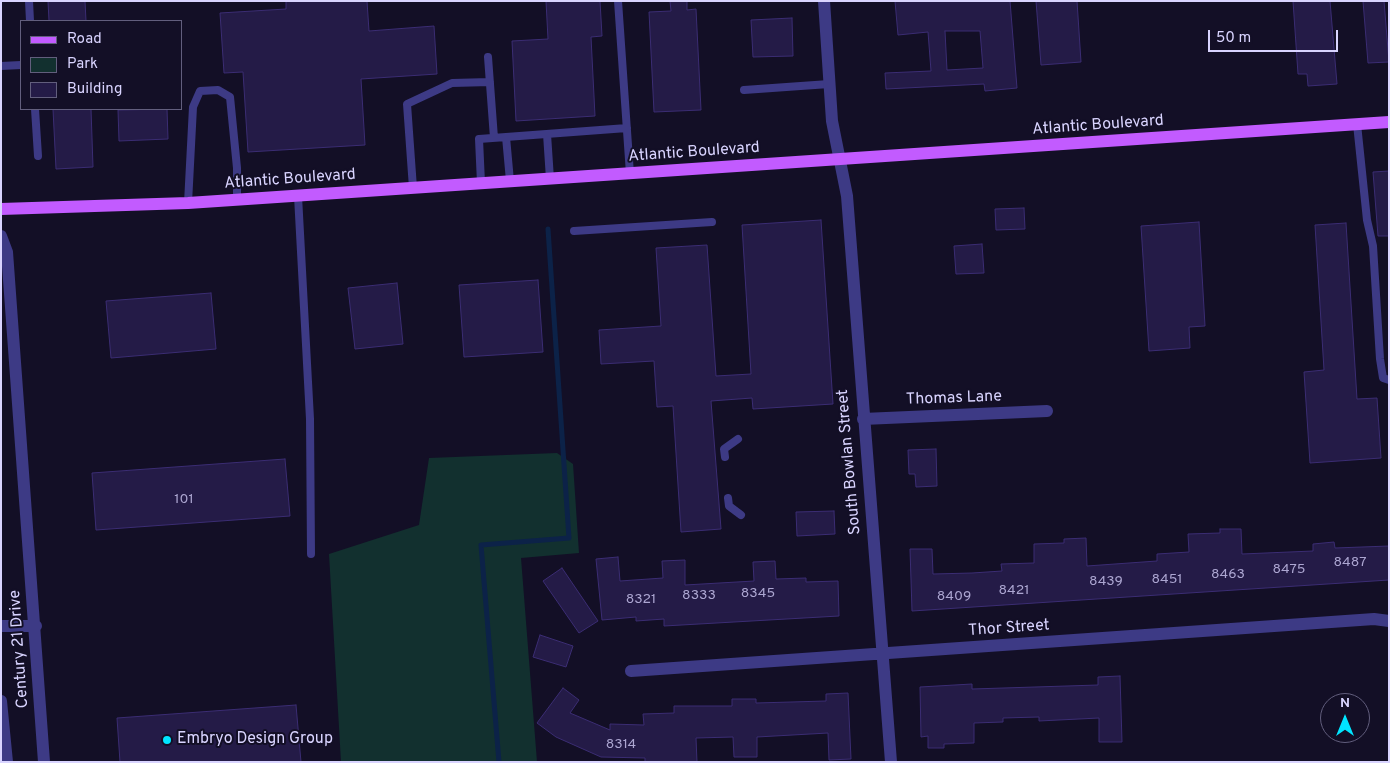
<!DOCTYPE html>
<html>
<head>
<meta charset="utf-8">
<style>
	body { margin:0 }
	#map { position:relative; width:1390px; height:763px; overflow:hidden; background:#130f26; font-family:Overpass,sans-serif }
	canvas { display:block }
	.frame { position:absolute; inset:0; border:2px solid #d9d4ff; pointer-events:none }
	.legend { position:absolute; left:20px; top:20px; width:162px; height:90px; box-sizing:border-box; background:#130f26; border:1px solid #625e7d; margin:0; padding:6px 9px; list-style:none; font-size:15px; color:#d9d4ff }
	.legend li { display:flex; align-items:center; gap:10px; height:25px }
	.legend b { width:25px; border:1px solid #625e7d }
	.north { position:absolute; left:1320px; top:693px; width:50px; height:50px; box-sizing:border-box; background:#130f26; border:1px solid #625e7d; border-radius:50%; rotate:0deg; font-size:14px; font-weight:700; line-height:20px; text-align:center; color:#d9d4ff }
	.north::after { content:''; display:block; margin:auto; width:18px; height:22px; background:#00e5ff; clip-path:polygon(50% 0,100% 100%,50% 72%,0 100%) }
	.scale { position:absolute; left:1208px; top:30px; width:130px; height:22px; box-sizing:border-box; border:2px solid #d9d4ff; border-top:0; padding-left:6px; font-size:15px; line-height:18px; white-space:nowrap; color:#d9d4ff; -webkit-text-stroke:4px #130f26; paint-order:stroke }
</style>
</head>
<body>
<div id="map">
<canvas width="1390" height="763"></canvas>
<div class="frame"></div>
<ul class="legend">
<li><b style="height:6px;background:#c25bff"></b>Road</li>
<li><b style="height:14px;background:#12302f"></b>Park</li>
<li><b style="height:14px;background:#241b47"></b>Building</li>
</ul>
<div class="north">N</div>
<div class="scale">50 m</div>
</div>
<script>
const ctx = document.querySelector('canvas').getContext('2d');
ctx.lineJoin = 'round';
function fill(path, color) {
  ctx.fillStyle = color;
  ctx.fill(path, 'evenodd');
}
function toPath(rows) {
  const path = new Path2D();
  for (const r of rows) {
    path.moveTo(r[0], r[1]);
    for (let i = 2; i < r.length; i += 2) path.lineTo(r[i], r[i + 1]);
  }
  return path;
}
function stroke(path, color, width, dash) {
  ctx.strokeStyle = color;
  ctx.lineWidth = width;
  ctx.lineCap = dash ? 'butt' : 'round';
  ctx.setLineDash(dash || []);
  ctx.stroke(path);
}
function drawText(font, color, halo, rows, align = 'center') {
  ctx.font = font + ' Overpass,sans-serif';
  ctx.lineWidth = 4;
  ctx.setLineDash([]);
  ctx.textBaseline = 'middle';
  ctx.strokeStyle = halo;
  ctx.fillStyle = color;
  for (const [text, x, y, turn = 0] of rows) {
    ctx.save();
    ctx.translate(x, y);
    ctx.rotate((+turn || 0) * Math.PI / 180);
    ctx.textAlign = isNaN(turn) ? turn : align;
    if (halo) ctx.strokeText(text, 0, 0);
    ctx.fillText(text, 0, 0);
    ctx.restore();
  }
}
fill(toPath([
	[557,453,573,464,579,553,521,558,537,762,341,762,329,554,419,525,429,458]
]), '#12302f');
stroke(toPath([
	[499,762,481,545,569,538,548,229]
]), '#0c2248', 5);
const building = toPath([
	[48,1,85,1,86,21,49,21,48,1],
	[286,1,367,1,369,31,434,26,437,74,361,79,365,145,248,152,243,72,224,73,220,13,286,9,286,1],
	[546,1,600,1,602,36,591,37,595,116,516,121,512,41,548,39,546,1],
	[670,1,687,1,687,10,696,9,701,110,654,112,649,12,671,11,670,1],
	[895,1,1010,1,1017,88,985,91,984,84,886,89,885,73,931,71,928,32,898,35,895,1],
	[945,31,980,31,983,68,947,70,945,31],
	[1036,1,1077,1,1081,62,1041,65,1036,1],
	[1293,1,1330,1,1337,84,1308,86,1307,74,1298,74,1293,1],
	[1363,1,1384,1,1389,62,1368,63,1363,1],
	[792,18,793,56,753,57,751,20,792,18],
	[53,109,91,109,93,167,56,169,53,109],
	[167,109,168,139,119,141,118,110,167,109],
	[1389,171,1389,236,1378,236,1373,172,1389,171],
	[1024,208,1025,229,996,230,995,209,1024,208],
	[821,220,833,404,753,409,752,398,711,401,721,529,681,532,673,406,657,407,654,361,601,364,599,330,661,326,656,248,707,245,716,376,751,374,742,225,821,220],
	[1199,222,1205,326,1189,327,1190,348,1149,351,1141,226,1199,222],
	[1346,223,1357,399,1377,398,1381,458,1310,463,1304,372,1324,370,1315,225,1346,223],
	[982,244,984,273,956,274,954,246,982,244],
	[538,280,543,352,464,357,459,285,538,280],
	[397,283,403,344,355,349,348,288,397,283],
	[211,293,216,349,111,358,106,301,211,293],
	[936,449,937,486,916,487,915,474,909,474,908,450,936,449],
	[285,459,290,516,96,530,92,473,285,459],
	[834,511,835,534,797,536,796,512,834,511],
	[1220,529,1241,529,1242,554,1313,551,1313,544,1334,542,1335,548,1389,546,1389,580,912,611,910,549,932,549,933,574,972,573,1002,571,1001,564,1034,563,1034,544,1064,543,1064,539,1086,538,1087,566,1157,561,1157,554,1189,552,1188,534,1220,533,1220,529],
	[618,557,620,581,663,578,662,561,685,560,685,585,754,581,753,562,775,561,776,579,806,578,806,582,838,581,839,616,664,626,664,619,636,621,636,617,602,620,596,559,618,557],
	[562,568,598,621,579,633,543,581,562,568],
	[540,635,573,646,566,667,533,657,540,635],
	[1120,676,1122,742,1099,742,1099,718,1039,721,1039,717,1003,718,1003,722,974,723,974,743,944,744,944,748,928,748,928,736,921,737,920,687,972,684,972,689,1098,685,1098,677,1120,676],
	[563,688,579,700,570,713,610,730,610,724,644,725,643,714,674,713,674,706,732,706,732,699,756,699,756,703,826,701,826,694,848,693,851,759,829,760,828,733,757,737,757,757,734,757,733,737,696,738,697,762,645,762,645,758,601,757,556,737,537,723,563,688],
	[296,705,301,762,120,762,117,718,296,705]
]);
fill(building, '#241b47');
stroke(building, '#3b2d73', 1);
stroke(toPath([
	[29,1,30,21],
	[618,1,630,174],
	[488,57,494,138],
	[1,66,21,65],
	[744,90,829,84],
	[35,109,38,156],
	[1357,124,1367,220,1373,246,1380,359,1383,378,1389,380],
	[547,134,550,179],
	[506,137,627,128],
	[481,183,479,139,506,137,510,181],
	[413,188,407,104,452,83,490,82],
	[298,196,310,419,311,554],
	[188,203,193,107,200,91,218,90,230,97,237,168,237,200],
	[574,231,712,222],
	[725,457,724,449,738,439],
	[728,498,729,506,741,515]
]), '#3d3a85', 8);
stroke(toPath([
	[824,1,832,121,847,196,891,762],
	[1,236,7,252,44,762],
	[863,419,1047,411],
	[1,626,36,626],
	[631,671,1374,619,1389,621],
	[1,701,7,762]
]), '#3d3a85', 12);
stroke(toPath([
	[1,209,188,203,1389,122]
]), '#c25bff', 12);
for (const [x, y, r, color] of [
	[167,740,5,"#00e5ff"]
]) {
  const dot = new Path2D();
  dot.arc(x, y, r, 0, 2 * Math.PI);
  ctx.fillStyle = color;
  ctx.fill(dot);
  stroke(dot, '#130f26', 2);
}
drawText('14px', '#aca6d1', null, [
	["101",184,500],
	["8487",1350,563],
	["8475",1289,570],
	["8463",1228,575],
	["8451",1167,580],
	["8439",1106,582],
	["8421",1014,591],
	["8345",758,594],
	["8333",699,596],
	["8409",954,597],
	["8321",641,600],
	["8314",621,745]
]);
drawText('16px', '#d9d4ff', '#130f26', [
	["Atlantic Boulevard",1098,126,-4],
	["Atlantic Boulevard",694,153,-4],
	["Atlantic Boulevard",290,180,-4],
	["Thomas Lane",954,399,-2],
	["South Bowlan Street",850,462,-95],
	["Thor Street",1009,629,-4],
	["Century 21 Drive",20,649,-94]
]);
drawText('16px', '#d9d4ff', '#130f26', [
	["Embryo Design Group",177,740]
], 'left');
</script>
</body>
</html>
